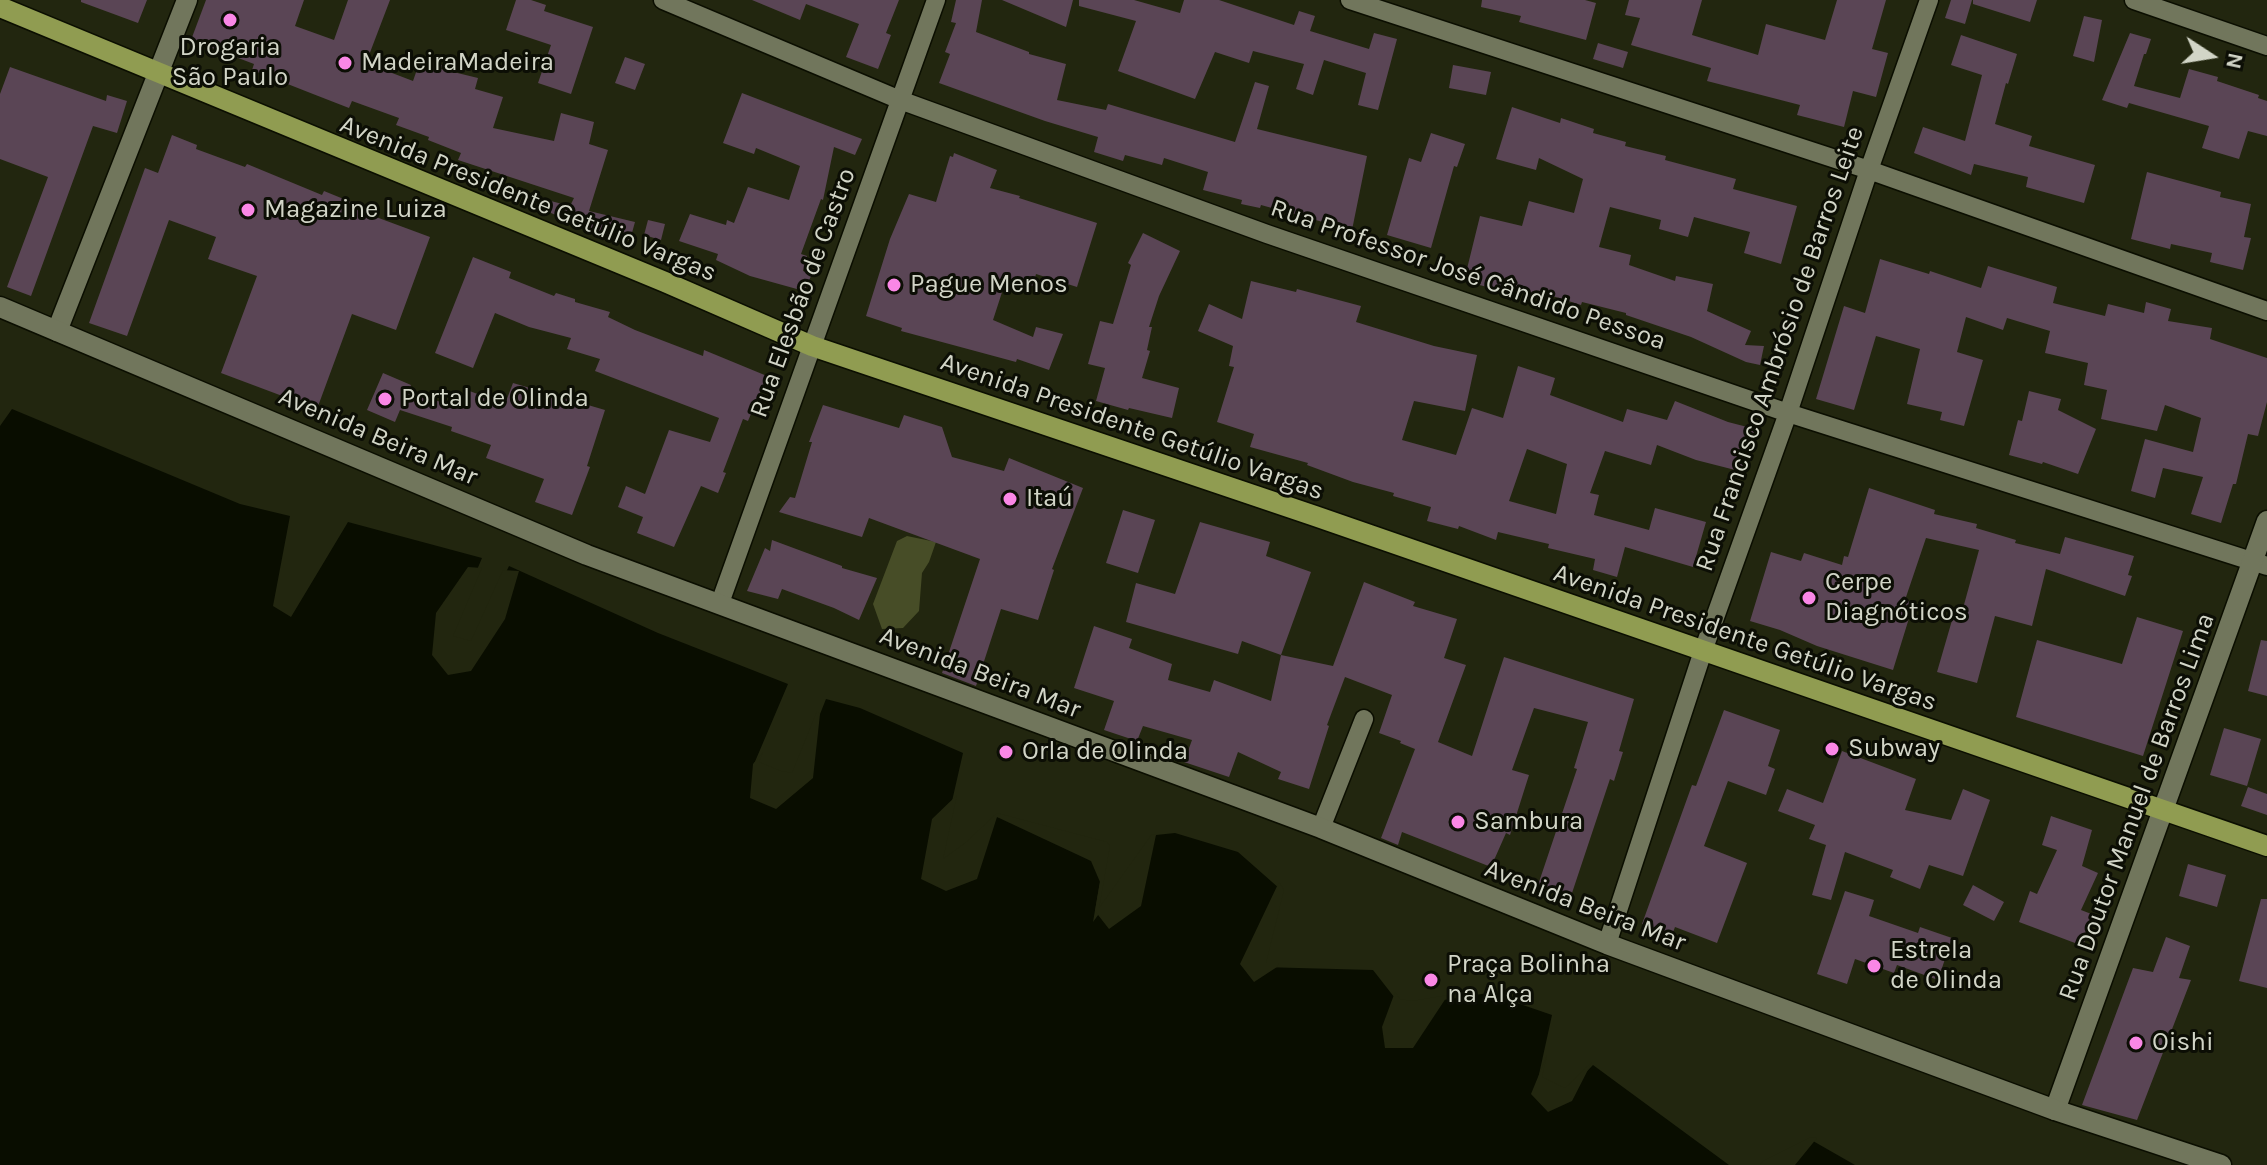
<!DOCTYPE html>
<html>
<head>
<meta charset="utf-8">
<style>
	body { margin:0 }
	#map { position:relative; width:2267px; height:1165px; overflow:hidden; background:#22260f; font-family:Karla,sans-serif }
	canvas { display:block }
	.north { position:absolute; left:2171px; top:16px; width:80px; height:80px; -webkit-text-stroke:6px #0c0e05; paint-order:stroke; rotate:102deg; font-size:22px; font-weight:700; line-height:32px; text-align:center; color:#d2d5c7 }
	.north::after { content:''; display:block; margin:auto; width:28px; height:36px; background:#d2d5c7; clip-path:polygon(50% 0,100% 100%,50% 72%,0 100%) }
</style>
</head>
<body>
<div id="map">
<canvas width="2267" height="1165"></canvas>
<div class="north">N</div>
</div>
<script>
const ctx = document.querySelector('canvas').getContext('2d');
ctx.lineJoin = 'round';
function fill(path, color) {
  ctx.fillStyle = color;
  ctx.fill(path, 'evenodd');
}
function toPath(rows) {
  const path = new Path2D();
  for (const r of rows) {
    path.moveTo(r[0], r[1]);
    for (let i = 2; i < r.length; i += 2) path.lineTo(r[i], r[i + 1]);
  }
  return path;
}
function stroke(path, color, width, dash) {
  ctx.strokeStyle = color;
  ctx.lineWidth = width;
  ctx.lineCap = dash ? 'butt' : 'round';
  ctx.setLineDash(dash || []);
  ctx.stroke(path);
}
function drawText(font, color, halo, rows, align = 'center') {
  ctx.font = font + ' Karla,sans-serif';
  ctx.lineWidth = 6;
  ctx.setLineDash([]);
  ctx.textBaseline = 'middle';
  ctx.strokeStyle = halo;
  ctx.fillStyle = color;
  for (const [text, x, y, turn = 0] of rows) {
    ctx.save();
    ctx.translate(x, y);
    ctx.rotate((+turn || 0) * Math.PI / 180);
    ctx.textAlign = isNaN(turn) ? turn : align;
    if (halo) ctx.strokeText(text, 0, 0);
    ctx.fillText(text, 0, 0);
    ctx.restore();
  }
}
fill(toPath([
	[907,536,936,542,929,562,922,573,919,611,903,628,882,629,873,604,897,541]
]), '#474d27');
fill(toPath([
	[12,409,240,504,290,516,273,606,291,617,348,522,482,558,448,638,474,645,479,629,509,566,658,633,788,684,754,764,795,777,826,699,860,708,963,753,937,867,997,817,1106,846,1093,922,1156,835,1175,833,1238,852,1280,889,1261,967,1373,970,1398,1002,1412,1005,1488,993,1552,1015,1538,1079,1566,1093,1593,1065,1729,1165,0,1165,0,426],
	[1813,1141,1855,1165,1764,1165]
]), '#090d00');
fill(toPath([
	[468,567,482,568,453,636,471,641,503,570,519,571,505,619,471,671,448,675,432,655,436,613],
	[817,711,820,714,813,778,776,809,750,798,753,764,763,752,759,762,781,771,792,773],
	[957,795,943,859,965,843,997,813,1107,842,1110,846,1099,908,1152,834,1156,835,1141,906,1109,929,1095,911,1100,882,1091,861,997,817,977,879,946,891,921,879,932,819],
	[1279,882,1284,890,1266,963,1279,963,1277,967,1254,982,1240,964],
	[1395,992,1400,999,1412,1001,1448,995,1413,1048,1385,1048,1382,1027],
	[1547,1055,1542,1077,1565,1088,1592,1062,1572,1101,1548,1112,1531,1094],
	[1811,1137,1817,1138,1795,1165,1760,1165,1763,1161]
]), '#22260f');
fill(toPath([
	[81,0,147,0,138,23,81,2],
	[206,0,304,0,295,26,334,40,348,0,390,0,366,63,413,81,421,58,442,65,441,69,478,78,475,89,503,97,493,128,554,141,561,113,594,122,589,144,608,150,589,211,635,222,630,240,593,231,544,210,547,200,570,206,574,198,458,160,461,153,428,140,429,137,396,125,399,118,352,101,349,108,313,94,252,70,254,64,191,40],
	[516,0,531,0,546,5,544,11,593,27,571,94,538,83,551,45,506,30],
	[752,0,899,0,886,33,891,35,878,69,846,57,859,24,806,4,800,20],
	[956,0,982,0,976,32,1029,52,1029,54,1066,64,1057,100,1106,110,1108,104,1235,142,1255,82,1269,86,1257,129,1367,156,1352,230,1261,205,1260,208,1241,204,1242,200,1203,190,1208,172,1164,158,1162,165,1125,155,1123,161,1094,152,1098,137,1045,121,939,83,950,54,945,52,956,23,951,22],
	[1002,0,1073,0,1066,27],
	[1079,0,1134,0,1180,13,1184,0,1219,0,1294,25,1299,11,1315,16,1310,31,1369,49,1374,33,1397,39,1378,110,1358,105,1366,73,1324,60,1313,95,1296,89,1304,64,1253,51,1249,63,1215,52,1195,99,1118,71,1136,21,1079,6],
	[1482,0,1585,0,1596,3,1586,40,1519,22,1521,16,1481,7],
	[1629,0,1702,0,1692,35,1758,55,1766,24,1825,40,1837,0,1886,0,1872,49,1888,53,1876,97,1853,91,1844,127,1797,115,1800,105,1707,81,1711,68,1631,45,1640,18,1625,15],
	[1951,0,1972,0,1965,24,1945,18],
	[1973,0,2037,0,2030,22,1973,4],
	[2084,16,2102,20,2094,62,2073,56],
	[2130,33,2151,39,2146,54,2144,54,2134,86,2180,98,2189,69,2218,77,2217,81,2259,95,2258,98,2267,101,2267,136,2248,131,2239,159,2202,148,2209,126,2129,103,2127,108,2102,100],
	[1961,35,2017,54,2008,84,2006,83,1995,124,2032,136,2029,146,2095,165,2084,203,2026,187,2028,177,1974,164,1971,175,1914,153,1923,127,1965,141,1982,75,1951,65],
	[1598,43,1628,52,1623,68,1593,59],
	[625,57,645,64,635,90,615,83],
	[1453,65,1491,72,1486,95,1449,88],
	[10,67,106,101,107,95,127,101,117,133,93,126,31,296,7,287,48,177,0,159,0,94],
	[742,93,862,139,855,155,834,147,823,200,821,199,801,254,807,256,803,271,812,274,804,291,750,276,716,260,718,254,679,241,690,214,726,225,727,220,734,223,748,187,789,200,800,166,756,148,754,154,723,143],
	[1512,107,1560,123,1561,118,1594,129,1593,133,1626,142,1625,146,1666,156,1665,160,1736,179,1733,189,1797,206,1781,264,1744,253,1750,232,1694,217,1688,237,1659,229,1661,220,1610,207,1599,247,1631,255,1629,265,1675,281,1676,276,1713,284,1707,311,1751,331,1745,345,1764,346,1760,365,1746,362,1691,337,1626,315,1626,313,1582,302,1581,305,1540,292,1538,297,1496,285,1495,289,1464,281,1480,216,1522,226,1529,201,1574,213,1583,179,1539,158,1536,170,1496,159],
	[1431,133,1465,144,1457,167,1454,166,1431,248,1387,235,1409,158,1421,162],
	[172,135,197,145,196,149,245,167,247,164,322,195,324,191,351,202,349,207,430,237,396,330,352,314,317,409,221,373,257,276,208,259,216,237,169,220,127,336,89,323,145,168,158,173],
	[954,153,997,170,990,188,1020,196,1019,198,1097,223,1077,287,1036,274,1033,286,1006,280,993,320,1033,337,1036,327,1063,334,1049,370,1017,359,1016,362,901,331,902,328,866,316,890,239,909,194,936,202,950,156,953,157],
	[2147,172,2221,192,2220,197,2251,204,2244,237,2251,238,2243,270,2210,262,2212,253,2171,244,2170,249,2131,239],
	[648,220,665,224,661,240,644,235],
	[1143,233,1180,251,1159,296,1149,327,1152,327,1147,350,1150,351,1142,378,1179,388,1172,418,1129,408,1128,410,1096,401,1105,368,1088,364,1100,321,1113,324,1131,265,1128,263],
	[473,257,511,272,509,278,554,296,556,293,575,299,575,302,610,312,608,317,635,330,703,356,704,350,767,376,748,421,743,419,723,472,726,473,718,493,701,486,674,547,637,533,643,517,618,507,626,486,645,494,669,430,710,442,719,418,595,371,600,359,567,349,571,338,529,327,495,313,473,368,435,353],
	[1880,259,1929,274,1930,271,1981,288,1988,266,2057,287,2053,303,2105,316,2108,304,2144,313,2146,302,2171,309,2168,321,2212,328,2210,339,2267,358,2267,402,2258,436,2248,434,2236,484,2233,484,2221,523,2191,514,2203,477,2163,468,2155,498,2131,491,2145,439,2193,452,2201,418,2165,405,2157,431,2101,419,2107,390,2084,385,2088,363,2045,353,2050,331,2007,318,2003,330,1966,317,1957,352,1983,360,1964,426,1940,420,1942,412,1907,404,1920,349,1876,336,1854,410,1816,399,1844,306,1865,313],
	[1251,281,1296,292,1297,289,1361,306,1356,322,1434,346,1477,355,1465,411,1414,401,1402,440,1456,455,1472,408,1503,418,1518,366,1555,378,1550,395,1623,422,1627,409,1667,420,1675,401,1728,422,1755,429,1743,472,1696,460,1657,445,1651,465,1605,451,1590,493,1599,495,1594,515,1649,530,1655,508,1706,522,1693,567,1625,547,1617,577,1593,570,1595,559,1548,548,1549,544,1498,532,1496,540,1459,526,1458,529,1427,521,1431,507,1393,496,1394,493,1353,482,1307,465,1308,463,1250,447,1254,434,1217,422,1234,367,1229,366,1233,346,1198,331,1209,304,1242,319],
	[1527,449,1567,464,1556,514,1509,501],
	[383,373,411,385,408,393,460,407,464,389,505,404,513,383,605,410,587,466,590,467,572,515,535,502,544,479,486,458,491,445,451,431,452,427,400,410,395,422,367,410],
	[2029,391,2061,399,2058,410,2096,429,2078,474,2043,462,2042,464,2009,455,2018,420,2022,421],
	[823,405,899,428,904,415,942,427,952,457,1004,471,1009,458,1083,488,1052,569,1054,570,1038,620,1001,609,976,686,942,673,980,559,869,518,862,537,779,512,790,497,795,498,812,442,809,442],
	[1869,488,1935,510,1934,514,1977,524,1976,528,2016,540,2015,543,2060,554,2065,537,2134,556,2128,575,2132,576,2125,596,2046,569,2032,626,1995,616,1977,683,1937,672,1955,610,1962,612,1979,550,1926,538,1905,600,1914,602,1893,670,1817,646,1780,630,1750,621,1771,552,1801,561,1804,553,1842,565,1844,556,1848,557],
	[1123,510,1155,520,1138,573,1106,563],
	[1200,522,1270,542,1266,556,1311,572,1281,655,1242,641,1238,654,1126,622,1136,583,1175,594],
	[772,540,842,566,842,568,877,578,859,620,834,608,782,589,778,599,747,591,765,548,770,551],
	[1364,582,1415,602,1413,606,1457,619,1444,658,1466,665,1438,742,1472,756,1504,657,1634,699,1619,751,1623,752,1614,781,1610,779,1571,896,1538,885,1577,769,1574,768,1588,722,1534,708,1512,770,1529,775,1510,835,1506,833,1491,867,1402,832,1398,845,1381,838,1415,749,1400,743,1401,741,1379,733,1392,695,1345,677,1327,725,1329,726,1309,789,1278,779,1281,772,1238,752,1229,777,1184,762,1192,740,1143,726,1137,741,1104,730,1114,701,1074,688,1094,626,1132,639,1129,648,1172,664,1168,680,1210,692,1214,680,1271,701,1281,655,1333,666],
	[2137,617,2183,631,2143,756,2016,717,2037,640,2122,664],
	[2261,640,2267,641,2267,696,2248,691],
	[1724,710,1780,730,1768,766,1775,769,1766,795,1728,781,1704,846,1747,863,1717,943,1675,927,1672,935,1642,924,1692,785,1696,786],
	[2224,728,2261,739,2247,786,2210,775],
	[1842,751,1916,779,1905,810,1951,820,1963,789,1990,800,1963,876,1929,865,1920,889,1890,877,1893,870,1845,852,1831,900,1812,895,1826,845,1809,839,1815,825,1778,811,1787,789,1823,803],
	[2248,787,2267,794,2267,815,2241,806],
	[2051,816,2092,830,2082,866,2098,873,2081,910,2094,915,2083,946,2019,922,2030,891,2037,894,2057,850,2042,845],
	[2188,864,2226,875,2217,907,2179,896],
	[1973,885,2004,902,1994,921,1963,905],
	[1845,891,1874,900,1869,916,1918,933,1920,927,1952,938,1938,980,1897,965,1894,973,1855,959,1847,984,1817,974],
	[2261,899,2267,899,2267,988,2239,981],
	[2166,937,2190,946,2179,978,2191,980,2137,1120,2082,1105,2133,968,2153,972]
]), '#5a4555');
const minor = toPath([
	[663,0,900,100,1267,234,1788,413,2267,566],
	[1350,0,1869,170,2267,311],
	[2134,0,2267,46],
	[720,603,936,0],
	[1321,828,1364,719],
	[1607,944,1703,651,1788,413,1869,170,1929,0]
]);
const tertiary = toPath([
	[57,331,187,0],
	[2055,1110,2267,521]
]);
const secondary = toPath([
	[0,307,587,555,1321,828,1607,944,2055,1110,2221,1165]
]);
const primary = toPath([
	[0,7,665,282,812,346,1315,516,2267,846]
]);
stroke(minor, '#0b0e00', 21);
stroke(tertiary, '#0b0e00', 23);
stroke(secondary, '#0b0e00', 23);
stroke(primary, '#0b0e00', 23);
stroke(minor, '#71765c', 18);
stroke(tertiary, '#71765c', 20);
stroke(secondary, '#71765c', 20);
stroke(primary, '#909c51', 20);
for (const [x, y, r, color] of [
	[230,20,8,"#fa87e6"],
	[345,63,8,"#fa87e6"],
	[248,210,8,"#fa87e6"],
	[894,285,8,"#fa87e6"],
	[385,399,8,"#fa87e6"],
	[1010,499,8,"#fa87e6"],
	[1809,598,8,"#fa87e6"],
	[1832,749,8,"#fa87e6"],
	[1006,752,8,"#fa87e6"],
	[1458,822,8,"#fa87e6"],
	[1874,966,8,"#fa87e6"],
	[1431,980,8,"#fa87e6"],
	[2136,1043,8,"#fa87e6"]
]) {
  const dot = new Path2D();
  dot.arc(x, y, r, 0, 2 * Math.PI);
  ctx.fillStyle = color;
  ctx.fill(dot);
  stroke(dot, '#0c0e05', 3);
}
drawText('26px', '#d2d5c7', '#0c0e05', [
	["Drogaria",230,48,"center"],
	["São Paulo",230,78,"center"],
	["MadeiraMadeira",361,63],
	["Magazine Luiza",264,210],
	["Pague Menos",910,285],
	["Portal de Olinda",401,399],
	["Itaú",1026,499],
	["Cerpe",1825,583],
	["Diagnóticos",1825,613],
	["Subway",1848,749],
	["Orla de Olinda",1022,752],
	["Sambura",1474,822],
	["Estrela",1890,951],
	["de Olinda",1890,981],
	["Praça Bolinha",1447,965],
	["na Alça",1447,995],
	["Oishi",2152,1043]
], 'left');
drawText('26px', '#d2d5c7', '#0c0e05', [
	["Avenida Presidente Getúlio Vargas",528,199,22],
	["Rua Professor José Cândido Pessoa",1468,275,19],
	["Rua Elesbão de Castro",803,293,-70],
	["Rua Francisco Ambrósio de Barros Leite",1780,349,-71],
	["Avenida Presidente Getúlio Vargas",1132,427,19],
	["Avenida Beira Mar",378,437,23],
	["Avenida Presidente Getúlio Vargas",1745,638,19],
	["Avenida Beira Mar",980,673,21],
	["Rua Doutor Manuel de Barros Lima",2137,807,-70],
	["Avenida Beira Mar",1585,906,21]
]);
</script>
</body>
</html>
